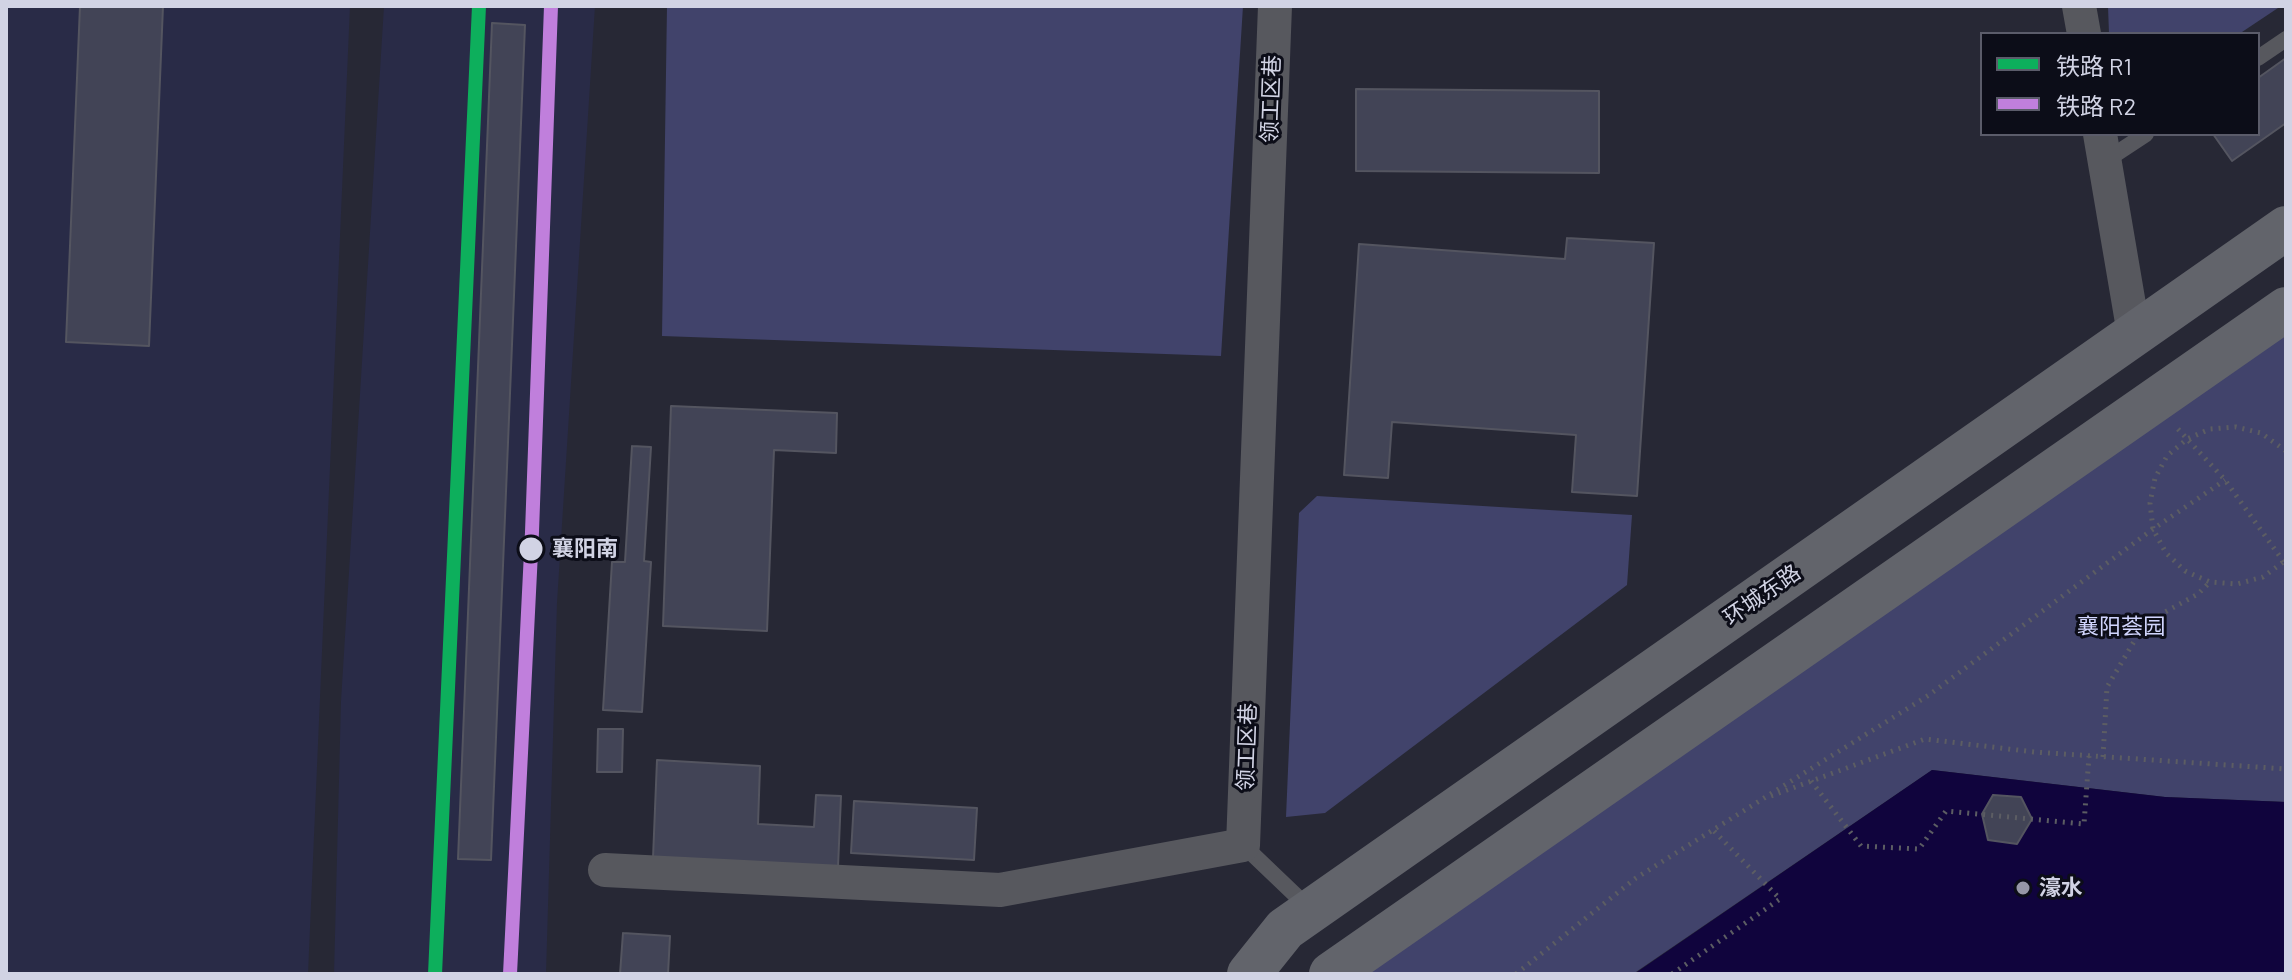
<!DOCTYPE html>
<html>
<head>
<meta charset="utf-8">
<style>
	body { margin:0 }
	#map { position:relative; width:2292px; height:980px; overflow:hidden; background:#272835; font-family:Barlow,"Noto Sans SC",sans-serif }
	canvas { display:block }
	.frame { position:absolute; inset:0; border:8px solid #d1d3e4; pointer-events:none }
	.legend { position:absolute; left:1980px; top:32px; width:280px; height:104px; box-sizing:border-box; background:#0c0d18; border:2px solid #5b5c6a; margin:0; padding:10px 14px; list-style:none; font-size:24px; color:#d1d3e4 }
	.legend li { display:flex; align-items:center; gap:16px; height:40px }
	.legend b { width:40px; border:2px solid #5b5c6a }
</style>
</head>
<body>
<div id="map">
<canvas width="2292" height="980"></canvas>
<div class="frame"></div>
<ul class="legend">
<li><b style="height:10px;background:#0daf5c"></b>铁路 R1</li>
<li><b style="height:10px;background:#c07fdc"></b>铁路 R2</li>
</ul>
</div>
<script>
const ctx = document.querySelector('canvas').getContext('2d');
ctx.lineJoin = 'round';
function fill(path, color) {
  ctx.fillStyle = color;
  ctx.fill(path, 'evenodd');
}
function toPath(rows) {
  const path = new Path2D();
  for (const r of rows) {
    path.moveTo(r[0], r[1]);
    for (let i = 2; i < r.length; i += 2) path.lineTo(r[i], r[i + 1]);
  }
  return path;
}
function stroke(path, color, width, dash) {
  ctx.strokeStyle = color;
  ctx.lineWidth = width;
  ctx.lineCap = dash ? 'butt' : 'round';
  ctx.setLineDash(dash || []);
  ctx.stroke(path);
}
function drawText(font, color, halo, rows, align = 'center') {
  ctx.font = font + ' Barlow,"Noto Sans SC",sans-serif';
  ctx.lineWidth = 6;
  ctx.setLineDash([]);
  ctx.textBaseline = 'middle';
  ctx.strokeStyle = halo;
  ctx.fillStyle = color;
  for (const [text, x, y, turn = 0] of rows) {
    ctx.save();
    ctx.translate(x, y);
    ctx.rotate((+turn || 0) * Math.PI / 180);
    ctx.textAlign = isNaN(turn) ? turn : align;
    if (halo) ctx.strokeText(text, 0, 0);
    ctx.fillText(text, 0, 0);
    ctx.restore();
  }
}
fill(toPath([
	[6,6,350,6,308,974,6,974],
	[384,6,595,6,557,603,546,974,334,974,341,701]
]), '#292b47');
fill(toPath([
	[667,6,1243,6,1221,356,662,336],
	[2108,6,2281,6,2239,34,2109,34],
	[2286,316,2286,802,2165,797,1932,770,1633,974,1331,974],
	[1317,496,1632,515,1627,585,1325,813,1286,817,1299,513]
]), '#41436b');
fill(toPath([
	[1932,770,2165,797,2286,802,2286,974,1634,974]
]), '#10043d');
const building = toPath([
	[80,6,163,6,149,346,66,342,80,6],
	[492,23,525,25,491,860,458,859,492,23],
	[2286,58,2286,123,2232,161,2213,134,2258,134,2258,78,2286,58],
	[1356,89,1599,91,1599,173,1356,171,1356,89],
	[1567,238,1654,243,1637,496,1572,492,1576,435,1392,422,1388,478,1344,475,1359,244,1565,259,1567,238],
	[671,406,837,413,836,453,774,450,767,631,663,626,671,406],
	[632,446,651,447,644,561,651,562,642,712,603,710,612,562,625,562,632,446],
	[598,729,623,729,622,772,597,772,598,729],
	[657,760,760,766,758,824,814,827,816,795,841,796,838,867,653,858,657,760],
	[1993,795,2021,797,2032,819,2017,844,1988,840,1982,814,1993,795],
	[854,801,977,808,974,860,851,853,854,801],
	[623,933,670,936,668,974,620,974,623,933]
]);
fill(building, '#424456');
stroke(building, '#545560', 2);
stroke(toPath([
	[2178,429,2225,480,2286,565],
	[2286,451,2261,433,2236,427,2210,429,2187,439,2167,456,2155,478,2150,503,2153,529,2166,553,2185,571,2210,582,2237,584,2263,577,2286,560],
	[2103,757,2107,687,2145,623,2198,594,2210,582],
	[1811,781,1861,846,1919,849,1946,811,2084,824,2089,756],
	[1771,796,1925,739,2034,752,2286,769],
	[1516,974,1636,878,1929,695,2153,529,2225,480],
	[1672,974,1780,899,1713,830]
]), '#5c5d63', 5, [2, 6]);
stroke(toPath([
	[2258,58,2286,39],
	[2105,161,2146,134],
	[1243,845,1311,910]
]), '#57585e', 16);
stroke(toPath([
	[2079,6,2084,34],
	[2100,134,2134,334],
	[605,870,1000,890,1243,845,1275,6]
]), '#57585e', 34);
stroke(toPath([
	[1249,974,1285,929,2286,228],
	[1331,974,2286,309]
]), '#62646b', 44);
stroke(toPath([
	[435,974,479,6]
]), '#0daf5c', 14);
stroke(toPath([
	[510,974,532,532,551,6]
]), '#c07fdc', 14);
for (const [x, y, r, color] of [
	[531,549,13,"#d1d3e4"],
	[2023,888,8,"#9697a7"]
]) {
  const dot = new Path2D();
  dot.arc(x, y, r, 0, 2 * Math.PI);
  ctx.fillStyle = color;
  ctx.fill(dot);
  stroke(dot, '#0c0d18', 3);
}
drawText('22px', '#d1d3e4', '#0c0d18', [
	["领工区巷",1271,99,-88],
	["环城东路",1762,595,-35],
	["领工区巷",1247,747,-88]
]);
drawText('bold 22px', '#d1d3e4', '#0c0d18', [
	["襄阳南",552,549]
], 'left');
drawText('22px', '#d1d5fd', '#0c0d18', [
	["襄阳荟园",2121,627]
]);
drawText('bold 22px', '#d1d3e4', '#0c0d18', [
	["濠水",2039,888]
], 'left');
</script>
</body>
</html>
